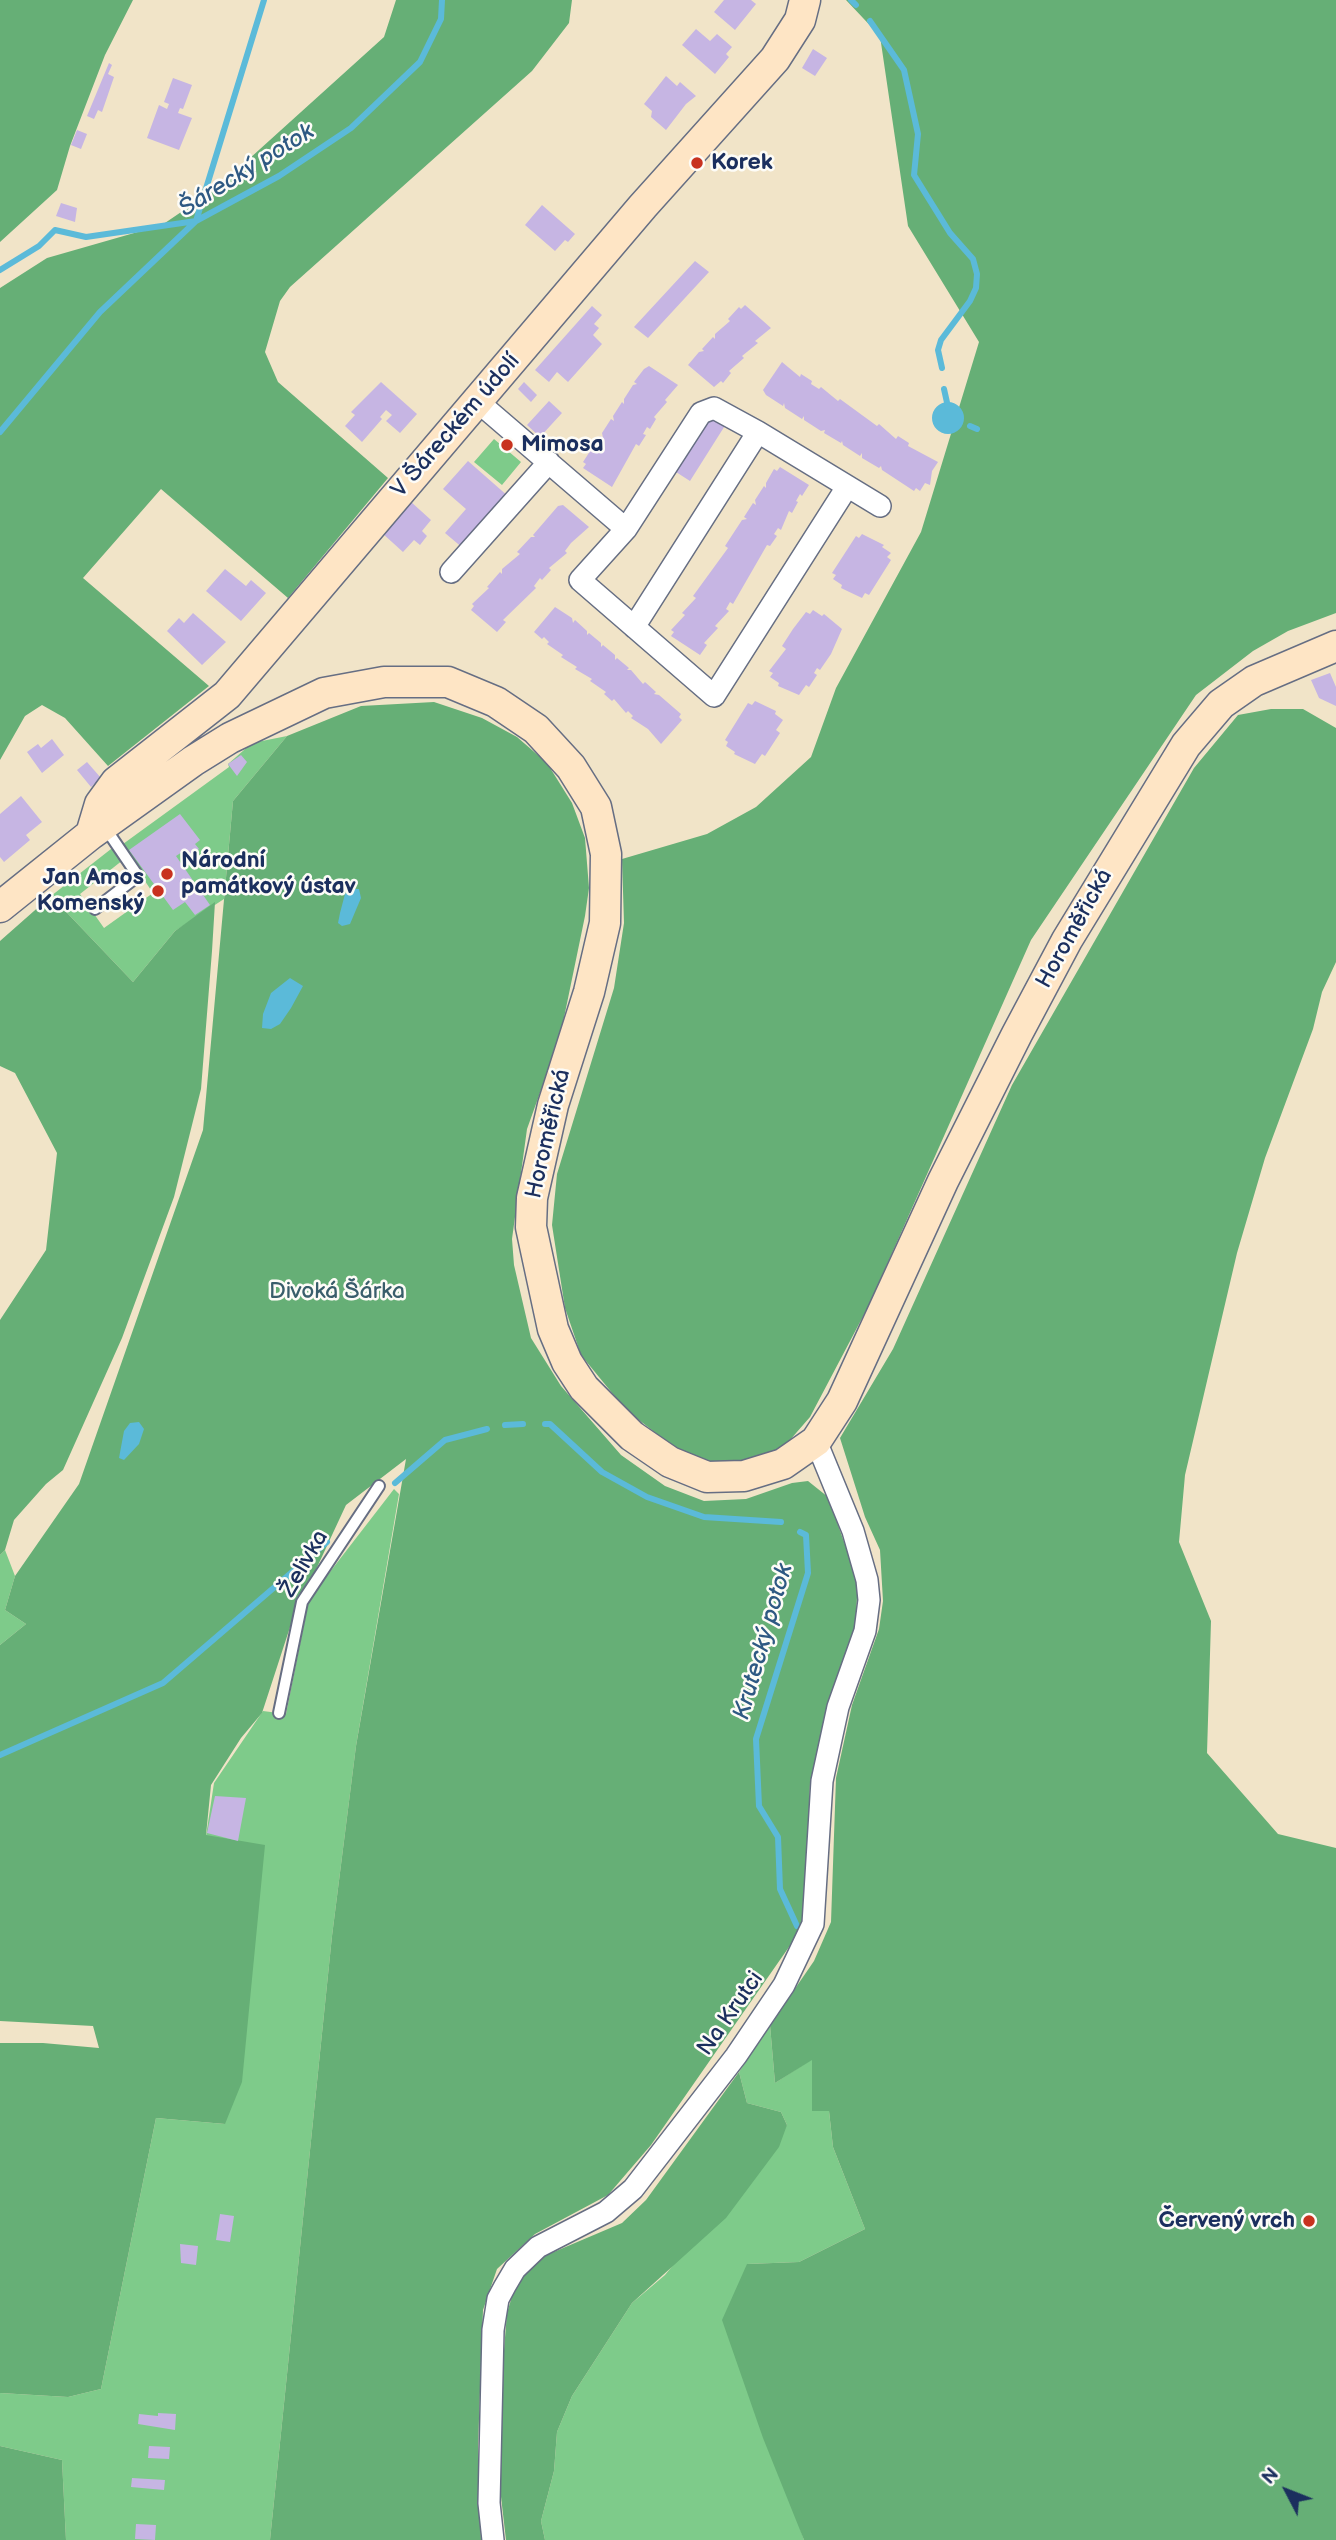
<!DOCTYPE html>
<html>
<head>
<meta charset="utf-8">
<style>
	body { margin:0 }
	#map { position:relative; width:1336px; height:2540px; overflow:hidden; background:#f1e4c8; font-family:"Balsamiq Sans",sans-serif }
	canvas { display:block }
	.north { position:absolute; left:1252px; top:2456px; width:70px; height:70px; -webkit-text-stroke:5px #fdfcf7; paint-order:stroke; rotate:312deg; font-size:19px; font-weight:700; line-height:28px; text-align:center; color:#1b2f5e }
	.north::after { content:''; display:block; margin:auto; width:24px; height:32px; background:#1b2f5e; clip-path:polygon(50% 0,100% 100%,50% 72%,0 100%) }
</style>
</head>
<body>
<div id="map">
<canvas width="1336" height="2540"></canvas>
<div class="north">N</div>
</div>
<script>
const ctx = document.querySelector('canvas').getContext('2d');
ctx.lineJoin = 'round';
function fill(path, color) {
  ctx.fillStyle = color;
  ctx.fill(path, 'evenodd');
}
function toPath(rows) {
  const path = new Path2D();
  for (const r of rows) {
    if (r.length === 3) {
      path.moveTo(r[0] + r[2], r[1]);
      path.arc(r[0], r[1], r[2], 0, 2 * Math.PI);
      continue;
    }
    path.moveTo(r[0], r[1]);
    for (let i = 2; i < r.length; i += 2) path.lineTo(r[i], r[i + 1]);
  }
  return path;
}
function stroke(path, color, width, dash) {
  ctx.strokeStyle = color;
  ctx.lineWidth = width;
  ctx.lineCap = dash ? 'butt' : 'round';
  ctx.setLineDash(dash || []);
  ctx.stroke(path);
}
function drawText(font, color, halo, rows, align = 'center') {
  ctx.font = font + ' "Balsamiq Sans",sans-serif';
  ctx.lineWidth = 5;
  ctx.setLineDash([]);
  ctx.textBaseline = 'middle';
  ctx.strokeStyle = halo;
  ctx.fillStyle = color;
  for (const [text, x, y, turn = 0] of rows) {
    ctx.save();
    ctx.translate(x, y);
    ctx.rotate((+turn || 0) * Math.PI / 180);
    ctx.textAlign = isNaN(turn) ? turn : align;
    if (halo) ctx.strokeText(text, 0, 0);
    ctx.fillText(text, 0, 0);
    ctx.restore();
  }
}
fill(toPath([
	[494,439,521,462,502,485,474,462],
	[287,736,233,801,224,899,175,931,133,982,51,896,111,849,123,844,229,767,228,764,252,743],
	[128,856,153,893,104,928,80,894],
	[394,1489,399,1494,356,1746,332,1936,270,2540,66,2540,62,2460,0,2446,0,2393,68,2397,101,2389,156,2118,225,2124,206,1836,214,1783,263,1711,286,1714,309,1599],
	[5,1550,15,1576,5,1610,26,1624,0,1645,0,1555],
	[770,2025,775,2083,812,2059,812,2111,829,2111,833,2147,865,2229,799,2262,747,2264,795,2513,804,2540,545,2540,541,2521,554,2471,557,2432,572,2396,632,2303,665,2275,787,2125,781,2112,747,2103,739,2072]
]), '#7ecb8a');
fill(toPath([
	[0,0,133,0,105,55,70,146,57,190,0,242],
	[396,0,572,0,569,23,532,71,290,287,280,301,265,352,278,382,388,478,288,598,161,489,83,578,209,686,108,766,65,718,42,705,25,716,0,760,0,288,47,258,162,225,218,187,384,37],
	[846,0,1336,0,1336,613,1288,631,1253,651,1196,695,1031,940,869,1305,810,1417,783,1448,753,1461,711,1466,679,1451,626,1410,581,1355,565,1308,552,1225,557,1174,614,988,624,923,622,859,707,834,756,807,811,757,836,688,921,532,979,342,908,226,880,36],
	[434,702,482,718,517,737,547,763,572,803,585,838,589,888,585,916,560,1037,527,1129,512,1239,514,1265,531,1338,561,1386,621,1455,665,1486,704,1501,746,1499,792,1483,808,1481,828,1497,858,1581,855,1631,827,1706,810,1783,805,1924,651,2145,608,2195,535,2234,497,2269,483,2310,478,2446,481,2540,270,2540,332,1936,356,1746,406,1459,346,1505,292,1621,262,1713,241,1738,211,1785,206,1835,265,1845,242,2082,225,2124,156,2118,101,2389,68,2397,0,2393,0,2043,43,2043,99,2048,93,2026,0,2021,0,1645,26,1624,5,1610,15,1576,79,1484,203,1130,233,801,287,736,361,706],
	[1271,709,1303,709,1336,728,1336,962,1322,992,1313,1029,1265,1158,1237,1253,1185,1475,1179,1542,1211,1621,1207,1753,1278,1834,1336,1848,1336,2540,804,2540,763,2438,722,2320,747,2264,799,2262,865,2229,833,2147,829,2111,812,2111,812,2060,775,2083,770,2025,814,1961,831,1922,836,1778,852,1705,879,1629,883,1601,880,1550,865,1517,840,1438,893,1349,1012,1085,1194,768,1238,715],
	[51,896,133,982,175,931,215,902,212,951,201,1089,174,1197,122,1338,63,1470,46,1484,14,1520,5,1550,0,1555,0,1320,46,1250,57,1153,15,1073,0,1066,0,941],
	[739,2072,747,2103,781,2112,787,2125,779,2147,726,2218,632,2303,572,2396,557,2432,554,2471,541,2521,545,2540,506,2540,500,2488,500,2399,507,2313,513,2293,528,2270,542,2257,622,2223,646,2200],
	[0,2446,62,2460,66,2540,0,2540]
]), '#66af76');
fill(toPath([
	[948,418,16],
	[351,889,359,889,361,898,350,924,342,926,338,923,340,913,345,894],
	[290,978,303,986,291,1008,280,1024,271,1029,262,1028,263,1014,271,993],
	[139,1422,144,1429,139,1444,124,1460,119,1458,124,1431,130,1423]
]), '#5bbad9');
stroke(toPath([
	[851,0,856,5],
	[870,21,904,70,918,134,914,175,950,233,973,259,977,274,976,288,970,301,941,340,938,350,942,368],
	[0,270,39,246,55,230,86,237,196,221,264,0],
	[944,389,948,407],
	[970,426,977,429],
	[0,432,100,312,196,221,279,176,351,128,420,62,441,19,442,0],
	[545,1424,550,1424,602,1472,647,1497,704,1517,781,1522],
	[505,1425,523,1424],
	[395,1483,445,1440,487,1429],
	[0,1755,163,1683,327,1542],
	[797,1926,780,1889,778,1837,759,1806,756,1739,808,1573,806,1535,800,1532]
]), '#5bbad9', 6);
fill(toPath([
	[724,0,751,0,756,4,735,30,714,12],
	[696,29,710,41,717,34,732,47,726,54,729,57,715,74,682,45],
	[813,49,827,58,815,76,802,68],
	[109,63,112,65,108,74,114,77,102,112,98,110,94,119,87,116],
	[666,76,677,86,680,82,696,96,686,104,666,130,651,117,652,111,644,104],
	[173,78,192,85,183,109,180,108,178,113,192,118,179,150,147,138,159,105,167,109,169,104,164,102],
	[77,130,87,134,81,149,71,145],
	[61,203,77,208,75,222,56,216],
	[542,205,575,234,568,242,565,240,555,251,525,225],
	[695,261,709,272,648,338,634,327],
	[745,305,771,328,755,341,758,343,742,356,744,358,729,371,731,373,723,383,721,381,714,387,688,365,699,352,704,351,702,349,713,337,715,339,715,334,730,321,728,319,739,307,741,309],
	[592,306,602,315,594,324,599,328,593,335,602,344,568,382,557,372,549,382,535,370],
	[782,362,800,377,801,374,812,381,811,384,819,389,821,387,838,401,840,399,877,426,879,424,896,439,898,436,909,443,908,446,938,462,932,471,930,485,925,483,920,491,916,488,914,491,882,470,881,466,879,468,862,458,862,453,860,456,843,445,842,441,841,443,824,433,825,430,821,431,804,420,804,416,802,419,785,408,784,403,783,406,766,395,763,390],
	[649,366,678,385,665,400,667,402,654,417,656,419,650,429,647,427,643,434,646,435,639,446,636,444,612,487,583,468,586,464,583,462,600,436,603,438,602,433,611,419,614,421,613,416,622,402,624,404,624,399,633,385,637,384,634,382,644,369],
	[381,382,417,414,400,433,386,421,392,415,386,410,380,417,382,419,362,442,345,426,355,415,351,412],
	[524,382,537,395,531,402,518,389],
	[549,401,562,413,540,437,527,425],
	[712,415,726,424,690,481,676,472],
	[468,461,509,497,464,549,445,533,466,509,443,489],
	[780,467,809,485,802,496,800,494,796,501,798,502,792,513,789,511,781,530,778,528,774,534,777,536,770,546,767,545,733,604,730,602,726,609,729,611,715,626,718,628,704,643,707,645,700,655,671,636,674,632,671,630,685,615,682,613,696,598,693,596,728,548,725,546,742,520,747,519,744,517,753,503,756,505,755,500,764,486,766,488,766,483,774,469,777,471],
	[410,501,431,520,422,531,427,536,420,545,414,540,403,552,382,533],
	[563,505,589,527,571,543,565,551,567,553,549,568,551,570,542,580,540,578,534,586,536,588,503,620,506,622,497,632,471,610,474,606,472,604,489,588,487,587,500,572,502,574,502,569,520,554,517,552,531,537,535,537,533,535,558,506],
	[862,534,884,545,882,547,891,553,887,557,891,560,869,595,865,593,862,598,841,588,842,585,833,579,836,575,832,573,856,536,859,538],
	[225,569,246,586,251,580,266,593,241,621,206,591],
	[555,607,572,618,573,623,575,620,587,631,587,635,589,633,601,643,601,647,603,645,615,655,615,660,617,658,629,668,627,670,631,670,643,684,645,682,656,692,654,694,659,695,681,714,679,717,682,720,661,744,648,729,631,718,633,716,628,711,626,713,614,699,612,701,604,694,606,692,590,681,592,679,575,669,577,667,561,657,563,655,547,644,549,642,544,637,542,639,534,632],
	[813,610,822,616,824,614,842,629,831,654,820,670,817,668,814,673,817,675,809,687,806,685,799,695,778,686,779,683,770,677,773,673,769,671,786,649,782,646,793,629,806,612,810,614],
	[193,613,226,642,202,665,167,631,179,618,184,623],
	[1330,673,1336,687,1336,706,1319,698,1311,680],
	[755,701,776,711,775,714,783,720,776,730,780,733,765,756,762,754,755,764,734,754,735,752,726,746,728,742,725,740,748,703,752,705],
	[52,739,64,755,42,773,27,752,38,744,41,748],
	[241,755,247,762,237,776,228,764],
	[87,762,101,778,91,787,77,770],
	[21,796,42,822,26,835,30,840,4,862,0,857,0,814],
	[180,814,200,840,195,844,199,849,189,856,185,850,176,856,210,905,195,915,185,902,173,910,129,850],
	[215,1796,246,1798,238,1841,207,1833],
	[220,2214,234,2216,230,2242,216,2240],
	[180,2244,198,2246,196,2265,181,2263],
	[158,2413,176,2414,175,2430,138,2424,139,2414,158,2416],
	[149,2446,170,2447,169,2459,148,2458],
	[132,2478,165,2480,164,2490,131,2487],
	[136,2524,156,2525,155,2540,135,2539]
]), '#c6b5e3');
const lane = toPath([
	[95,909,138,876,104,826],
	[279,1713,302,1602,379,1486]
]);
const street = toPath([
	[477,401,626,529],
	[758,432,714,408,701,413,626,529,580,580,714,696,847,487],
	[451,572,549,462],
	[634,627,758,432,880,506],
	[493,2540,489,2503,493,2330,498,2299,505,2286,515,2269,538,2247,606,2212,633,2189,736,2056,784,1985,813,1924,822,1781,838,1707,865,1631,869,1600,867,1580,853,1531,816,1441]
]);
const secondary = toPath([
	[91,834,100,804,116,782,227,695,643,206,775,59,800,20,805,0],
	[0,907,91,834,193,761,230,738,324,693,384,682,448,682,496,702,536,729,571,767,596,807,606,854,605,923,589,992,553,1105,532,1198,531,1227,553,1329,567,1362,584,1388,632,1436,670,1462,707,1477,744,1476,783,1464,816,1441,842,1401,943,1181,1017,1034,1067,940,1186,745,1221,704,1254,681,1336,646]
]);
stroke(lane, '#666e83', 14);
stroke(street, '#666e83', 24);
stroke(secondary, '#666e83', 33);
stroke(lane, '#fff', 10);
stroke(street, '#fff', 21);
stroke(secondary, '#fee5c5', 30);
for (const [x, y, r, color] of [
	[697,163,7,"#c8321e"],
	[507,445,7,"#c8321e"],
	[167,874,7,"#c8321e"],
	[158,891,7,"#c8321e"],
	[1309,2221,7,"#c8321e"]
]) {
  const dot = new Path2D();
  dot.arc(x, y, r, 0, 2 * Math.PI);
  ctx.fillStyle = color;
  ctx.fill(dot);
  stroke(dot, '#fdfcf7', 2.5);
}
drawText('bold 23px', '#1b2f5e', '#fdfcf7', [
	["Korek",711,163],
	["Mimosa",521,445],
	["Národní",181,861],
	["památkový ústav",181,887],
	["Jan Amos",144,878,"right"],
	["Komenský",144,904,"right"],
	["Červený vrch",1295,2221,"right"]
], 'left');
drawText('23px', '#1b2f5e', '#fdfcf7', [
	["V Šáreckém údolí",456,426,-49],
	["Horoměřická",1075,929,-61],
	["Horoměřická",549,1134,-77],
	["Želivka",305,1564,-60],
	["Na Krutci",731,2014,-55]
]);
drawText('23px', '#395e6b', '#fdfcf7', [
	["Divoká Šárka",337,1292]
]);
drawText('italic 24px', '#2e5983', '#fdfcf7', [
	["Šárecký potok",247,171,-32],
	["Krutecký potok",764,1642,-74]
]);
</script>
</body>
</html>
